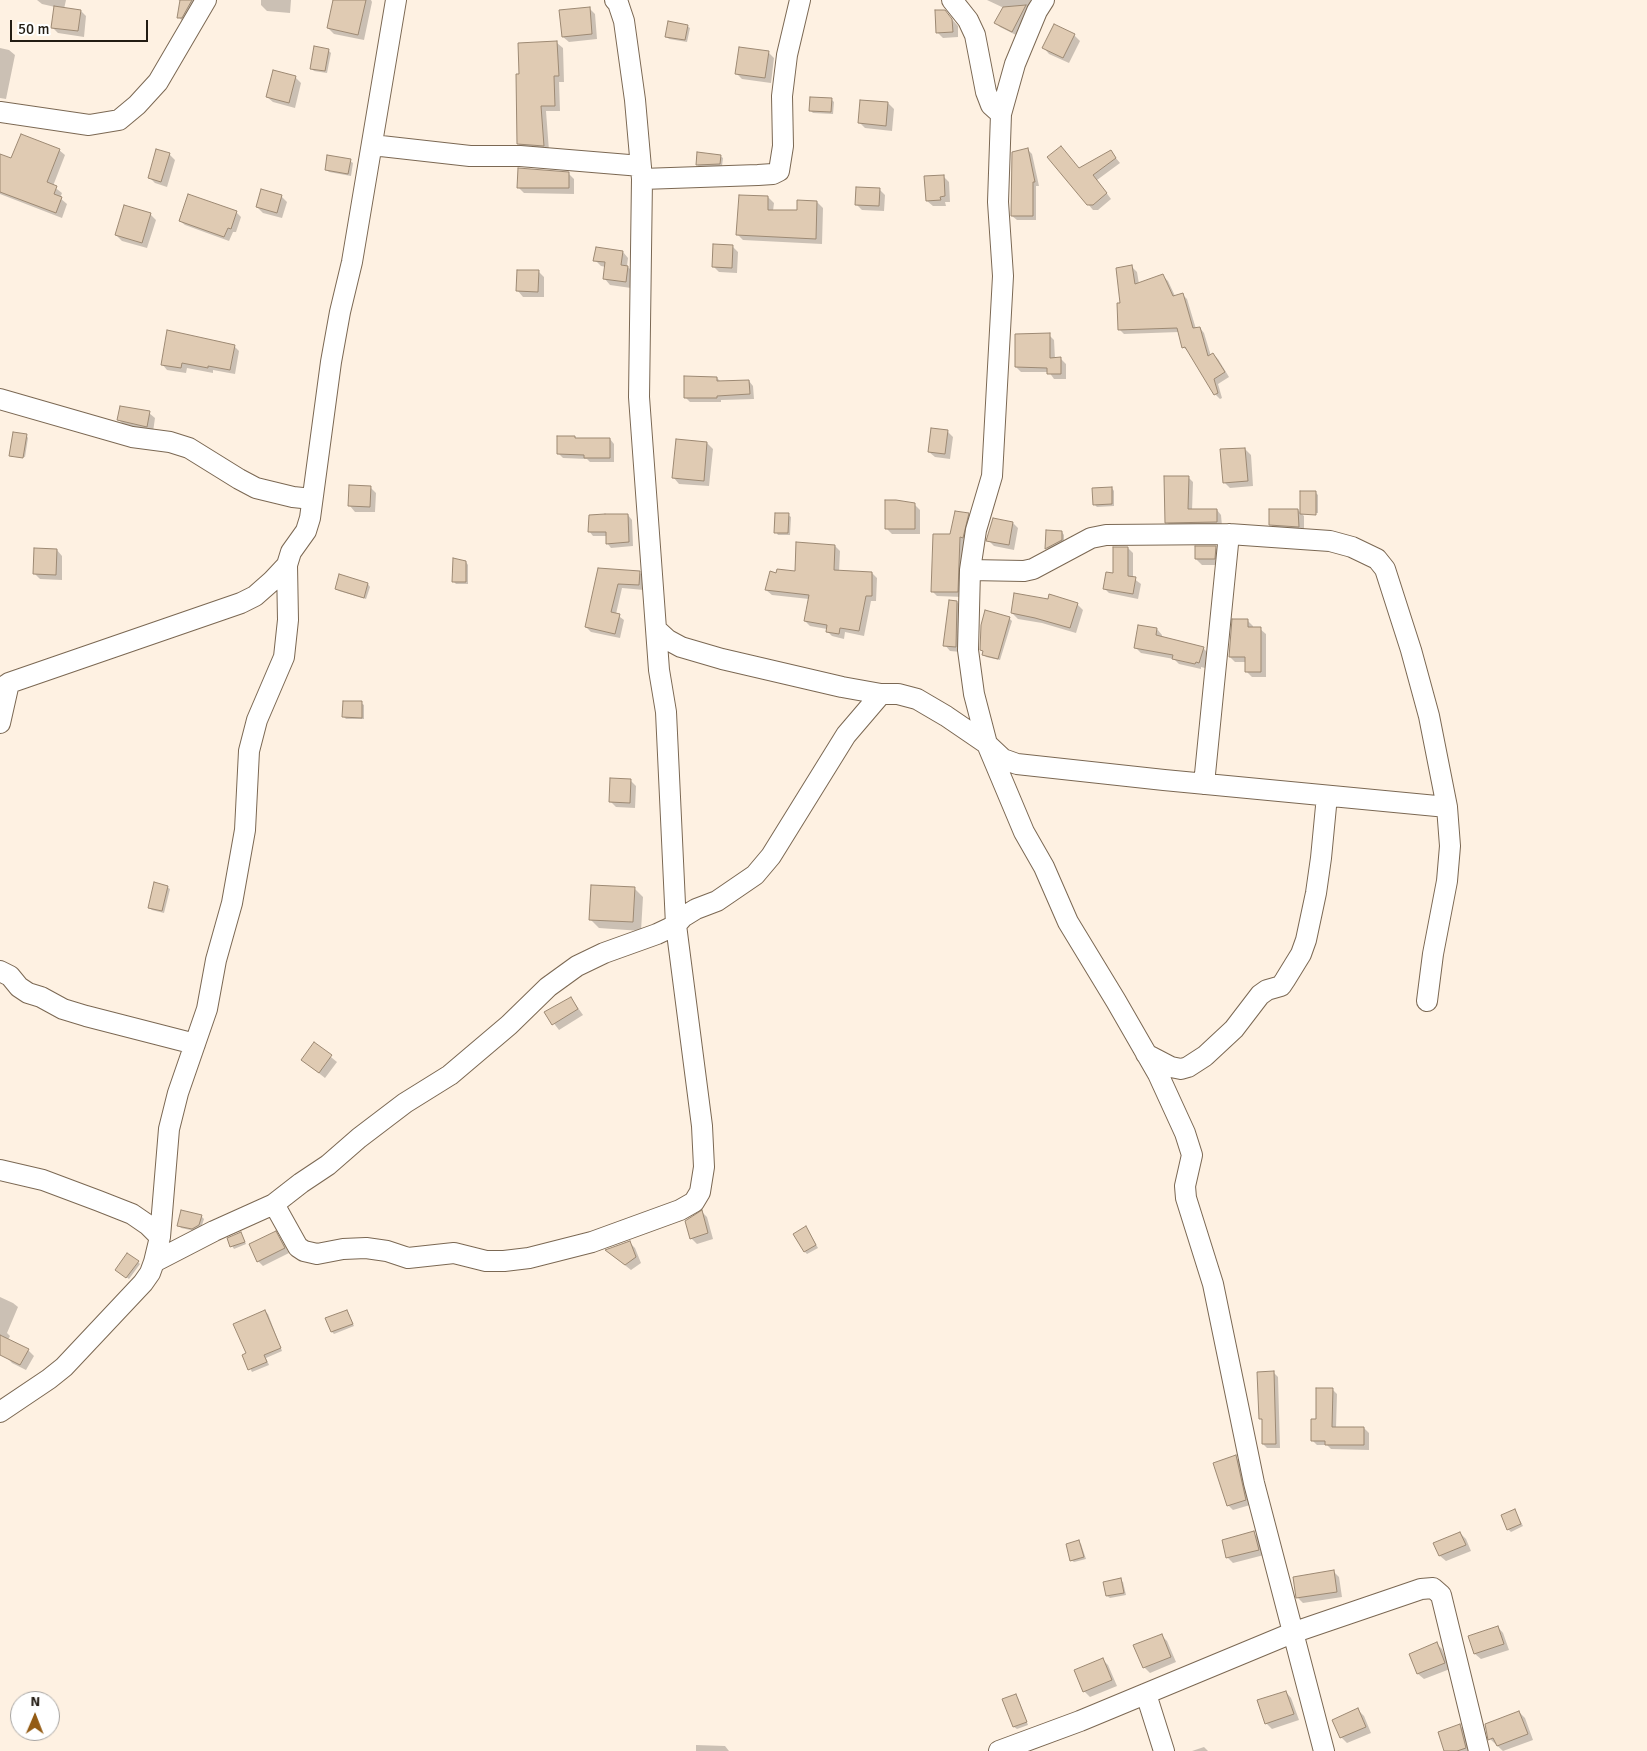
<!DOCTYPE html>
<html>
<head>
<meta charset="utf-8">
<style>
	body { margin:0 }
	#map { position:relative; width:1647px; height:1751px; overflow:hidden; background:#fef1e2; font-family:Signika,sans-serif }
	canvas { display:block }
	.north { position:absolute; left:10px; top:1691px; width:50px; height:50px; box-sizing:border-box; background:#fff; border:1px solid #a7a4a1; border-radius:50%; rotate:1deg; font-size:14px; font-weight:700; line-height:20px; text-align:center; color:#231c13 }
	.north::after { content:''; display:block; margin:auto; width:18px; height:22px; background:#935b14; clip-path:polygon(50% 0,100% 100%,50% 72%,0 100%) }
	.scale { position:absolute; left:10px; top:20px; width:138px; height:22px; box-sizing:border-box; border:2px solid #231c13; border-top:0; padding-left:6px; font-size:15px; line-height:18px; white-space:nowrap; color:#231c13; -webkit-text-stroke:4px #fff; paint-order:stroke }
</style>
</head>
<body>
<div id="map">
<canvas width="1647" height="1751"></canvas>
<div class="north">N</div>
<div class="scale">50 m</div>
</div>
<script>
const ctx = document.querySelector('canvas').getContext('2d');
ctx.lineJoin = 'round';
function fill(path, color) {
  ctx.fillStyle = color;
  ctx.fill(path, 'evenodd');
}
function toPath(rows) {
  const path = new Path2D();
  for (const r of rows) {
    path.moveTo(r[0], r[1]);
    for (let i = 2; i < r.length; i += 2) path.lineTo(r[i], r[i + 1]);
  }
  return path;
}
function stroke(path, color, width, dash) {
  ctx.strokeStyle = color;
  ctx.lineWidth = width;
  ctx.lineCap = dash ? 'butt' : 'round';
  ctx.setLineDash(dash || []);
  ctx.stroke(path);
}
fill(toPath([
	[37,0,66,0,64,9,81,11,86,16,84,37,58,33,52,27,55,7,42,4],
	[178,0,201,0,184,23,179,17,181,1],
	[261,0,291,0,290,13,267,11,261,5],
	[335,0,371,0,372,2,364,40,334,34,328,28],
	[987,0,1032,0,1033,2,1016,35,1000,27,996,23,1004,8],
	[589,8,595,14,597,39,569,42,563,37],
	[950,17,958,26,958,37,943,38,937,32],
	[687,26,690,28,687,42,669,39,667,37],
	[1074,35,1080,41,1069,63,1049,54,1044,48],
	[557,43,563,48,564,82,559,82,560,111,546,111,549,151,524,149,518,144],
	[0,48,9,50,15,55,6,99,0,98],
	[328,50,331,53,327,73,314,71,311,68],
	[769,53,774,58,771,83,742,79,736,73],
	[295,77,301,83,295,108,273,102,267,97],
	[831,99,834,102,833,114,813,113,810,110],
	[888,103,894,109,892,131,865,128,859,122],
	[1061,147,1079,169,1111,152,1120,163,1097,180,1111,199,1098,210,1093,210,1088,204],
	[59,150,65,155,53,186,62,193,60,198,67,204,62,218,0,194,0,155,12,160],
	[1028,150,1032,154,1039,186,1036,186,1036,220,1017,220,1012,216],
	[169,154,175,160,167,187,155,183,149,177],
	[720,156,723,158,722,166,700,167,697,165],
	[350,161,353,163,351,176,329,172,326,169],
	[568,173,574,179,574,194,524,193,518,187],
	[943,176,949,182,950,202,945,202,946,206,933,206,927,201],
	[879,189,885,195,884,211,862,210,856,204],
	[281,196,287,202,282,218,263,213,257,207],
	[768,197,774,203,773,211,798,211,817,202,823,208,822,244,743,240,738,235],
	[236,212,241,217,236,232,233,232,229,241,185,225,180,221],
	[150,214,156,220,147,248,122,241,116,235],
	[732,246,738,252,737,273,719,272,713,266],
	[623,252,628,258,627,266,634,273,631,288,610,285,605,279,606,267,601,266,595,260],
	[1132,267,1137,272,1139,284,1163,276,1168,281,1175,296,1182,294,1187,299,1196,329,1200,328,1204,333,1211,356,1213,354,1218,359,1229,377,1218,384,1222,398,1220,399,1215,394,1189,352,1183,347,1179,332,1124,334,1119,329,1121,305],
	[538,271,544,277,544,297,523,297,518,291],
	[1049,335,1054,340,1055,359,1061,359,1066,364,1066,379,1054,379,1049,372,1021,372,1016,367],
	[234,346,239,351,235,374,213,370,213,373,187,368,186,373,167,370,162,364],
	[717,378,721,382,749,381,753,386,754,399,721,400,721,402,690,402,685,397],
	[149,413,155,418,153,432,125,426,119,420],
	[947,431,953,437,950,459,935,457,929,452],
	[26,435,28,438,25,457,12,455,12,457,10,456],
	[575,437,577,439,610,439,614,444,614,462,590,462,587,459,563,458,559,454],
	[707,443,713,449,709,486,679,484,674,478],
	[1245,449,1251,455,1253,486,1230,488,1224,482],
	[1188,477,1193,482,1192,511,1217,510,1221,515,1222,526,1171,527,1167,522],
	[370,487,376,493,375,512,355,512,350,506],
	[1112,488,1114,491,1114,506,1097,507,1094,504],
	[1315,492,1318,495,1318,513,1301,513],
	[914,504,920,510,920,534,892,534,886,528],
	[1298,510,1304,516,1318,516,1304,516,1304,532,1276,530,1271,524],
	[628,515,632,520,633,546,611,548,607,543,607,536,593,536,589,531],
	[788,515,791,517,790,535,778,535,776,532],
	[968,515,973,520,962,597,937,596,932,591,951,536],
	[1013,523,1018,528,1014,550,994,546,988,540],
	[1047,531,1062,532,1064,535,1064,543,1049,551,1047,548],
	[835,546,840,551,839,572,872,573,877,578,876,601,871,601,864,636,845,632,844,639,832,636,827,631,827,629,810,626,805,621,809,599,772,595,766,590,777,575,796,572],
	[1215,547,1221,553,1220,565,1202,565,1196,559],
	[1128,548,1133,553,1133,578,1141,584,1138,599,1109,593,1104,588,1114,575],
	[57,550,62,556,62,580,40,579,35,574],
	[466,562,468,565,468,584,456,584,454,582],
	[599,569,639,572,644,577,644,590,622,588,616,614,624,620,620,638,591,632,586,627],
	[340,576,368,584,370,587,366,599,339,591,336,589],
	[957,602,963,608,961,652,950,651,945,645],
	[1077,604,1083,610,1076,633,1042,623,1018,619,1012,613],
	[1009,618,1012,621,1000,660,986,657,984,654],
	[1248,621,1253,626,1253,628,1260,629,1266,634,1266,677,1252,677,1247,672,1247,662,1235,662,1230,657],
	[1157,629,1162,635,1162,638,1203,648,1209,654,1205,668,1201,667,1201,669,1179,664,1174,659,1141,653,1135,647],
	[361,703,364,705,364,719,346,719,344,717],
	[630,780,636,786,635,808,616,807,610,801],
	[167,887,170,889,164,913,152,910,149,907],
	[634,888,643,897,641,931,599,928,590,919],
	[571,998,583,1015,559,1030,546,1013],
	[315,1044,337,1062,325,1078,302,1060],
	[702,1212,707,1217,713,1239,697,1244,691,1238],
	[201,1216,204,1219,201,1228,195,1231,181,1228,179,1225],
	[808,1230,818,1248,807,1254,805,1252],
	[241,1233,246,1244,234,1249,228,1239],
	[275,1233,280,1238,289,1253,263,1266,258,1261],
	[629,1242,635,1248,641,1263,631,1270,607,1251],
	[138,1262,140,1264,129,1279,119,1272],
	[0,1297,13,1303,18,1307,7,1333,10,1336,8,1340,28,1350,34,1356,26,1370,12,1363,0,1350],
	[265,1311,268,1314,282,1351,266,1358,269,1365,252,1372,243,1355,248,1353],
	[347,1311,354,1326,334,1334,332,1332],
	[1274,1373,1278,1377,1280,1448,1267,1448,1263,1444,1263,1421,1260,1418],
	[1332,1389,1337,1394,1336,1428,1364,1428,1369,1433,1369,1450,1331,1449,1327,1445,1317,1445,1312,1440,1317,1420],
	[1235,1457,1240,1461,1250,1505,1233,1510,1228,1505],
	[1515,1511,1523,1526,1511,1532,1508,1529],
	[1254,1533,1259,1539,1264,1555,1233,1563,1227,1557],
	[1460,1533,1466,1539,1471,1551,1446,1561,1440,1556],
	[1079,1542,1081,1544,1086,1559,1074,1562,1071,1560],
	[1333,1571,1339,1577,1342,1597,1303,1603,1298,1598],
	[1120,1580,1123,1582,1126,1595,1110,1598,1107,1596,1104,1583],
	[1498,1627,1503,1633,1509,1650,1481,1659,1475,1654,1470,1637],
	[1161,1635,1167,1641,1176,1662,1150,1673,1144,1667],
	[1437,1644,1442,1649,1450,1669,1424,1679,1418,1674,1410,1654],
	[1102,1659,1108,1665,1117,1686,1090,1697,1084,1691],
	[1286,1692,1291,1698,1299,1720,1272,1729,1266,1723],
	[1015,1695,1018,1698,1028,1725,1017,1729,1014,1727,1004,1700],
	[1358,1710,1364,1716,1371,1733,1347,1743,1341,1737,1334,1720],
	[1519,1712,1525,1718,1533,1740,1503,1751,1490,1739],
	[1460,1726,1466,1731,1470,1751,1446,1751],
	[696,1745,725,1746,729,1751,696,1751],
	[1204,1747,1208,1751,1192,1751]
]), '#0003');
const building = toPath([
	[180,0,192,0,182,18,177,18,180,0],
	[333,0,366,0,358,35,327,28,333,0],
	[1026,5,1012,32,994,23,1003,7,1026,5],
	[54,6,81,10,78,31,51,28,54,6],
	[590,7,592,34,562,37,559,10,590,7],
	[935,10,945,10,952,19,953,32,936,33,935,10],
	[668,21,688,25,685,40,665,37,668,21],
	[1054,24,1075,34,1063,58,1042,48,1054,24],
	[557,41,559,76,554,76,555,106,541,106,544,146,517,144,516,74,519,74,518,43,557,41],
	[314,46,329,49,325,71,310,69,314,46],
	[739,47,769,51,765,78,735,74,739,47],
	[273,70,296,76,289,103,266,97,273,70],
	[810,97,832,98,831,112,809,111,810,97],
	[860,100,888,102,886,126,858,123,860,100],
	[21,134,60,149,47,182,57,186,54,194,62,197,56,213,0,192,0,154,11,158,21,134],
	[1061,146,1079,168,1111,150,1116,158,1093,175,1107,193,1093,205,1087,205,1047,157,1061,146],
	[1028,148,1035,182,1033,182,1033,216,1011,216,1012,152,1028,148],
	[156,149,170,153,161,182,148,178,156,149],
	[697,152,721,155,720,164,696,165,697,152],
	[327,155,351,159,348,174,325,170,327,155],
	[518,168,569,172,569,188,517,188,518,168],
	[944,175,945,196,940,197,941,200,926,201,924,176,944,175],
	[856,187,880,188,879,206,855,205,856,187],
	[261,189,282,195,277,213,256,207,261,189],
	[188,194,237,211,231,229,228,228,224,237,179,221,188,194],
	[739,195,768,196,768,210,797,210,797,200,817,201,816,239,736,235,739,195],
	[124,205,151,213,142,243,115,235,124,205],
	[713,244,733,245,732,268,712,267,713,244],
	[596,247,623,251,621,265,628,266,626,282,603,279,605,262,593,261,596,247],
	[1132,265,1135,284,1163,274,1173,296,1183,293,1193,328,1200,327,1208,356,1213,353,1225,372,1214,379,1218,393,1214,395,1185,347,1182,348,1177,328,1118,330,1117,303,1120,303,1116,268,1132,265],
	[517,270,539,270,538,292,516,291,517,270],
	[167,330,235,345,230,370,208,366,208,368,182,363,181,368,161,365,167,330],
	[1050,333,1050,358,1061,357,1061,374,1047,374,1047,368,1015,367,1015,334,1050,333],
	[684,376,717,377,717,381,749,380,750,394,717,396,717,398,684,398,684,376],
	[120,406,150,411,147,427,117,420,120,406],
	[931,428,948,430,945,454,928,452,931,428],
	[13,432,27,434,23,458,9,456,13,432],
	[557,436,575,436,575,438,610,438,610,458,584,458,584,455,557,454,557,436],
	[676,439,707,442,704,481,672,478,676,439],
	[1245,448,1248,481,1223,483,1220,449,1245,448],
	[1164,476,1189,476,1188,509,1217,509,1217,522,1165,523,1164,476],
	[349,485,371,486,370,507,348,506,349,485],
	[1112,487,1112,504,1093,505,1092,488,1112,487],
	[1300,491,1316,491,1316,515,1300,514,1300,491],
	[885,500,896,500,915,503,915,529,885,529,885,500],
	[1269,509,1298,509,1299,527,1269,525,1269,509],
	[955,511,969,513,963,538,960,537,958,592,931,592,933,534,950,534,955,511],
	[775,513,789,513,788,533,774,533,775,513],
	[605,514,628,514,629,542,606,544,606,532,588,532,589,515,605,514],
	[993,518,1013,522,1009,545,986,541,993,518],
	[1046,530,1062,531,1062,540,1045,549,1046,530],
	[796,542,835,545,834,570,872,572,872,596,866,596,859,631,840,628,839,634,826,632,827,625,804,621,809,595,765,590,770,571,776,573,777,569,795,571,796,542],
	[1195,546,1216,546,1215,559,1195,559,1195,546],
	[1113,547,1128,547,1128,576,1136,577,1133,594,1103,589,1106,572,1113,573,1113,547],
	[34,548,57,549,56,575,33,574,34,548],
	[453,558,466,561,466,582,452,582,453,558],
	[598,568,640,571,639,585,618,584,611,612,620,614,615,634,585,627,598,568],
	[339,574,368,583,364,598,335,589,339,574],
	[1014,593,1048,599,1049,594,1078,603,1070,628,1035,618,1011,613,1014,593],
	[949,600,957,601,956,647,943,646,949,600],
	[985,610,1010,617,998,659,982,655,983,651,980,650,981,625,985,610],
	[1232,619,1248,619,1248,627,1261,627,1261,672,1245,672,1245,657,1229,657,1232,619],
	[1138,625,1157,628,1156,635,1204,647,1199,663,1196,662,1195,664,1172,659,1173,655,1134,648,1138,625],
	[343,701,362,701,362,718,342,717,343,701],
	[610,778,631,779,630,803,609,802,610,778],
	[154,882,168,886,162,911,148,908,154,882],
	[591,885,635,887,633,922,589,920,591,885],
	[571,997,578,1009,552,1025,544,1012,571,997],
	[314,1042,332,1055,319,1073,301,1060,314,1042],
	[181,1210,202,1215,199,1225,192,1229,177,1226,181,1210],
	[702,1210,708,1233,690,1239,685,1221,702,1210],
	[806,1226,816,1245,804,1252,793,1234,806,1226],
	[276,1231,285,1248,257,1262,249,1244,276,1231],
	[241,1232,245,1242,230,1247,227,1238,241,1232],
	[630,1241,636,1257,625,1265,605,1250,630,1241],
	[127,1253,139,1261,126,1278,115,1270,127,1253],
	[265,1310,281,1348,264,1355,267,1362,248,1370,242,1355,246,1353,233,1324,265,1310],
	[347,1310,353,1324,331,1332,325,1318,347,1310],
	[0,1335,29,1349,20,1365,0,1355,0,1335],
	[1274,1371,1276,1444,1262,1444,1262,1419,1259,1419,1257,1372,1274,1371],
	[1316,1388,1333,1388,1332,1427,1364,1427,1364,1445,1325,1445,1325,1441,1311,1441,1311,1419,1316,1419,1316,1388],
	[1236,1455,1246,1500,1227,1506,1213,1463,1236,1455],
	[1515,1509,1521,1524,1507,1530,1501,1515,1515,1509],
	[1254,1531,1259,1550,1226,1558,1222,1540,1254,1531],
	[1460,1532,1466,1545,1439,1556,1433,1543,1460,1532],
	[1079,1540,1084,1557,1070,1561,1066,1544,1079,1540],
	[1334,1570,1337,1592,1296,1598,1293,1577,1334,1570],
	[1121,1578,1124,1593,1106,1596,1103,1582,1121,1578],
	[1498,1626,1504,1644,1474,1654,1468,1636,1498,1626],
	[1162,1634,1171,1657,1143,1668,1133,1645,1162,1634],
	[1437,1642,1445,1663,1417,1674,1409,1654,1437,1642],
	[1103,1658,1112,1680,1083,1692,1074,1670,1103,1658],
	[1286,1691,1294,1714,1265,1724,1257,1700,1286,1691],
	[1016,1694,1027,1722,1013,1727,1002,1699,1016,1694],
	[1358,1708,1366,1727,1340,1738,1332,1720,1358,1708],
	[1519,1711,1528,1734,1497,1746,1493,1738,1488,1740,1485,1724,1519,1711],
	[1460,1724,1466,1748,1457,1751,1444,1751,1438,1732,1460,1724]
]);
fill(building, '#e0cbb3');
stroke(building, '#9d8973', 1);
const minor = toPath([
	[952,0,968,20,975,35,986,92,991,105,1001,114],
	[1044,0,1037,11,1015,64,1001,114,998,202,1003,276,992,476,976,530,970,570,968,650,974,694,987,744,1024,832,1044,867,1068,922,1116,1001,1158,1074,1185,1133,1192,1155,1185,1186,1186,1198,1213,1284,1254,1483,1324,1751],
	[0,112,89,125,119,120,137,105,158,82,206,0],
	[372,145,470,156,520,156,641,166],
	[642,179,758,175,773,174,779,171,783,146,782,96,787,55,800,0],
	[0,399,132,437,170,442,189,448,239,479,256,488,293,497,312,499],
	[970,570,1024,571,1033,569,1091,538,1106,535,1229,534,1330,541,1352,547,1377,559,1385,569,1411,650,1429,716,1447,807,1450,846,1447,881,1433,954,1427,1001],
	[656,629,668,640,681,647,722,659,842,687,881,694,898,694,917,699,946,716,987,744,1003,759,1017,764,1164,780,1447,807],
	[0,689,9,683,241,603,255,596,272,581,287,565],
	[0,723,9,683],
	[1204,784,1229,534],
	[0,971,10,976,19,987,28,993,41,997,63,1009,86,1016,195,1044],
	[1146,1054,1171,1067,1181,1069,1188,1067,1205,1056,1234,1029,1260,995,1267,990,1281,986,1285,980,1301,954,1306,940,1316,893,1321,858,1327,796],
	[0,1170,43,1180,99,1201,132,1214,148,1225,160,1237],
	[274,1204,298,1247,304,1251,317,1254,343,1249,366,1248,387,1251,408,1258,454,1253,486,1261,504,1261,529,1258,592,1242,680,1210,694,1202,700,1192,704,1167,702,1126,676,925,666,712,659,670,639,397,642,179,635,100,624,21,618,3,615,0],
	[154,1262,214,1231,274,1204,301,1183,328,1165,359,1138,405,1103,450,1075,509,1025,548,987,577,966,604,953,657,934,676,925,683,917,696,909,717,901,755,875,771,856,846,735,881,694],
	[0,1412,49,1379,64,1367,143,1283,150,1273,154,1262,160,1237,169,1129,178,1093,207,1009,216,960,232,903,245,830,249,751,257,720,284,657,288,620,287,565,291,552,306,531,310,518,331,362,340,312,352,262,396,0],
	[1146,1694,1164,1751],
	[999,1751,1080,1721,1292,1633,1421,1589,1433,1588,1441,1595,1479,1751]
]);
stroke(minor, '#7b6853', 22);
stroke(minor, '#fff', 20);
</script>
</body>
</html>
